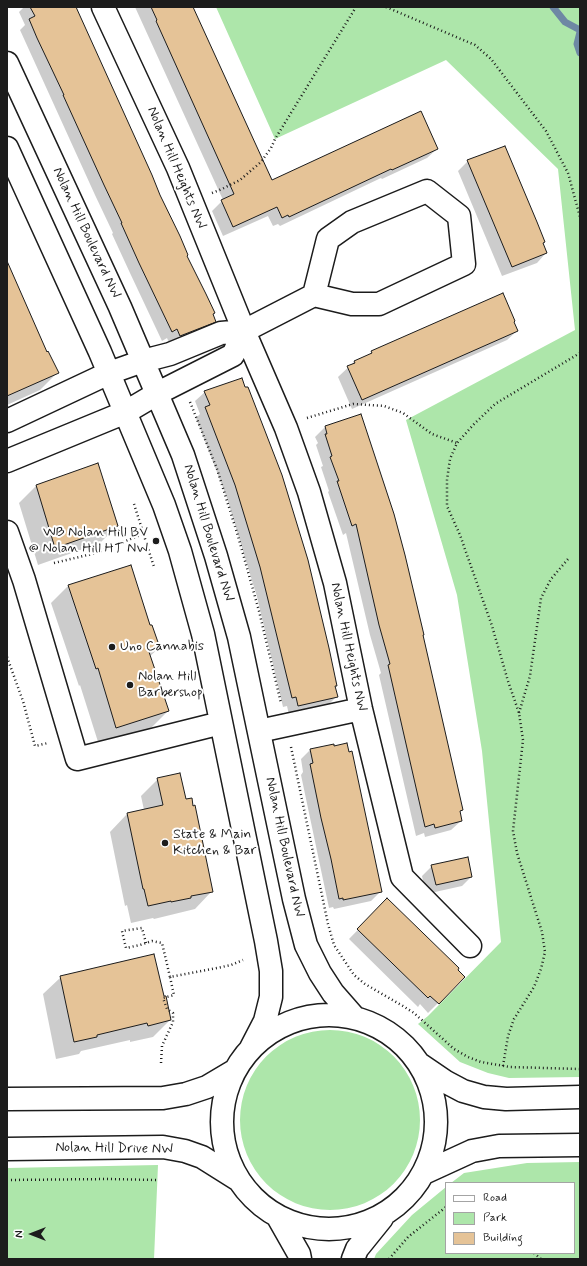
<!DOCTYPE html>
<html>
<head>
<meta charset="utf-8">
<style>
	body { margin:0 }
	#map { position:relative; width:587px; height:1266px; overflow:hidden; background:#fff; font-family:Mynerve,sans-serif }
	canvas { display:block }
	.frame { position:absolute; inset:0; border:8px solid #1c1c1c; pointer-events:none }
	.legend { position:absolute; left:445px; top:1182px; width:130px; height:72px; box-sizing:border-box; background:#fff; border:1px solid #a4a4a4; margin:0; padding:5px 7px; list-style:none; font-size:12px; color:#1c1c1c }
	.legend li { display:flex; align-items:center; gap:8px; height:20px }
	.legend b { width:20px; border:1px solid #a4a4a4 }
	.north { position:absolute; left:12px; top:1214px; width:40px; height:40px; -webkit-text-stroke:3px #fff; paint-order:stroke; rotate:270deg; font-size:11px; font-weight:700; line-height:16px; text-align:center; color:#1c1c1c }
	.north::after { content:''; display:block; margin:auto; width:14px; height:18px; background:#1c1c1c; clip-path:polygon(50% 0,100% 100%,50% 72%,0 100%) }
</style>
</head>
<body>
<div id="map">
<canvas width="587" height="1266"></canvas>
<div class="frame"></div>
<ul class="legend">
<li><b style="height:5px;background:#fff"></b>Road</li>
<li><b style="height:11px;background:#ade6aa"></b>Park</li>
<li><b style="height:11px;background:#e5c397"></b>Building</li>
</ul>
<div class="north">N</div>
</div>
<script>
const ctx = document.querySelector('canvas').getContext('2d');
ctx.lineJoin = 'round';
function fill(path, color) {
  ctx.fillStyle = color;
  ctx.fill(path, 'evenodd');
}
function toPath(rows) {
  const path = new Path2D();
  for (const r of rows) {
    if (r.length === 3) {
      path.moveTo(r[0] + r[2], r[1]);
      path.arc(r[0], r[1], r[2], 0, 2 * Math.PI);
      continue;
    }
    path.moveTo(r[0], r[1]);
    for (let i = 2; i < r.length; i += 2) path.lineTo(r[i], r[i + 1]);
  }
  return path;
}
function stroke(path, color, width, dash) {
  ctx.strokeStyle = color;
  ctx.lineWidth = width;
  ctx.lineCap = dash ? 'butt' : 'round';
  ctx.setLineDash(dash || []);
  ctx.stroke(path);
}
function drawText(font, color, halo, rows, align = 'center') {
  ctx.font = font + ' Mynerve,sans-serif';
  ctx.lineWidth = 4;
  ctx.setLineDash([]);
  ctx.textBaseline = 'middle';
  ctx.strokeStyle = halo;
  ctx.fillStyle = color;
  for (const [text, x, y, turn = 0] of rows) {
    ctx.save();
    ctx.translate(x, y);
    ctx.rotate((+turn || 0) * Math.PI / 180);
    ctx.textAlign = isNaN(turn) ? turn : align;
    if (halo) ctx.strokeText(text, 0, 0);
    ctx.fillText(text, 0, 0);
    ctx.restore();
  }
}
fill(toPath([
	[216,7,580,7,580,1077,509,1078,488,1073,460,1062,418,1024,428,1016,501,942,482,751,457,595,406,420,575,330,558,169,446,60,275,139],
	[330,1120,90],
	[580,1162,580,1259,374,1259,376,1254,412,1215,446,1187,446,1253,574,1253,574,1183,451,1183,464,1173,527,1163],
	[158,1165,154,1259,7,1259,7,1168]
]), '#ade6aa');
fill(toPath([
	[24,7,74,7,186,256,215,321,205,331,170,345,167,338,162,341,130,273,112,234,113,233,95,195,20,30,25,25,19,12],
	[135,7,192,7,271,181,437,149,427,158,382,179,381,178,280,226,278,224,273,226,268,216,223,236,212,211,223,200],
	[468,161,542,244,546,253,537,263,502,276,458,171],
	[7,263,47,353,57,373,40,390,7,405],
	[513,322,517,331,507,340,352,409,338,377,355,361,369,355,372,352],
	[205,392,336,685,335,687,337,696,327,706,289,715,287,706,283,707,257,597,227,498,196,418,200,414,195,401],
	[360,415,422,636,462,810,459,812,461,821,451,830,425,837,424,833,416,836,379,675,381,673,370,635,346,533,343,535,328,492,329,491,321,467,323,466,316,445,318,443,315,437,325,427],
	[36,486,117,526,100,543,38,565,19,503],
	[130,566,149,627,159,648,149,657,168,711,150,729,99,745,80,685,79,686,51,603,68,586],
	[333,747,381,891,371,901,334,909,333,907,329,908,301,775,303,772,301,759,310,750],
	[158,779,185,801,212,891,195,909,154,919,153,918,131,923,127,905,125,906,110,832,127,814,144,810,141,796],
	[432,866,471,877,462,886,426,894,422,876],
	[387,900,464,977,428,1013,420,1004,418,1007,349,939],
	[61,977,163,998,170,1020,153,1037,130,1042,130,1040,81,1051,79,1054,56,1059,43,994]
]), '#0003');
stroke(toPath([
	[553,7,565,22,580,30],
	[580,32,577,44,580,53]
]), '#6e88a4', 7);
const building = toPath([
	[30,7,76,7,152,175,160,195,180,236,188,255,187,256,206,294,215,313,213,314,216,322,180,336,177,329,172,332,139,263,121,223,122,223,104,185,63,95,64,95,37,38,29,19,35,16,30,7],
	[151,7,193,7,272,180,421,111,438,149,392,170,391,169,289,217,288,215,282,218,277,207,233,227,221,200,234,194,156,21,157,20,151,7],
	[505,146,537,222,545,242,543,243,547,253,512,267,467,160,505,146],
	[7,261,47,352,48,351,59,373,7,396,7,261],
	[503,293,515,321,514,322,518,331,362,400,347,366,355,363,354,361,372,353,371,351,503,293],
	[242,378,245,387,248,387,282,475,308,560,329,648,337,686,335,686,338,697,298,706,296,697,292,698,260,567,235,485,205,407,210,405,204,391,242,378],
	[361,414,394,514,405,555,424,635,423,635,463,810,460,811,462,821,435,828,434,824,425,827,388,665,390,664,379,625,356,524,352,526,337,481,339,481,330,457,332,456,325,434,327,434,325,426,361,414],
	[98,463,118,526,55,548,36,485,98,463],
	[131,565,150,625,152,625,160,648,149,652,169,711,116,728,98,668,96,669,68,585,131,565],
	[347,743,349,752,352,751,382,892,343,900,343,898,339,899,331,859,321,818,310,764,313,763,310,749,334,744,334,746,347,743],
	[180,773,186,799,192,798,193,806,195,805,213,892,191,896,191,898,171,902,171,901,148,906,144,889,143,889,127,813,163,805,157,778,180,773],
	[468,857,472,877,436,885,431,865,468,857],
	[387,898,459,968,458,970,465,977,439,1004,430,996,428,998,357,929,387,898],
	[154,954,164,996,166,996,171,1020,148,1026,147,1023,97,1035,97,1037,74,1042,60,976,154,954]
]);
fill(building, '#e5c397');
stroke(building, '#1c1c1c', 1);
const minor = toPath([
	[103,7,178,168,244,331,286,428,309,492,335,583,361,709,402,877,470,946],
	[7,63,120,307,183,455,216,556,239,637,294,899,306,945,320,973,333,993,354,1017],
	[7,148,100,352,164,505,180,551,203,634,266,941,271,971,271,997,265,1021,251,1048],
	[7,421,109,373,143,361,170,354,221,333,244,331,314,295,352,304,379,304,464,264,459,216,427,191,352,222,328,239,314,295],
	[7,461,126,412,158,393,233,355,244,331],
	[7,532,24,580,77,759,221,723],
	[259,731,361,709],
	[329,1122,107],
	[421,1065,446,1082,463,1091,484,1097,506,1099,580,1097],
	[7,1099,163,1098,186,1094,207,1087,234,1071],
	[7,1149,163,1147,185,1151,202,1157,237,1179],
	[424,1173,472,1151,499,1146,580,1145],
	[278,1217,299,1254,300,1259],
	[353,1259,357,1249,382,1218]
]);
stroke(minor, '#1c1c1c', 25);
stroke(toPath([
	[386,7,475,45,491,59,546,131,568,173,580,217],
	[212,193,222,189,240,180,261,162,271,148,275,139,356,7],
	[190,402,217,469,238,536,259,611,281,703],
	[307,418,353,404,384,406,403,413,432,434,457,443],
	[134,504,154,567],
	[54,563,96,553,143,534],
	[7,657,23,701,35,746,48,743],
	[519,713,530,676,541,598,551,579,568,559],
	[291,747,328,924,334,945,354,975,365,984,403,1006,414,1013,454,1049,468,1057,481,1062,510,1067,580,1069],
	[146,943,142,928,122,931,126,948,140,945,152,941,162,943,170,977,217,968,231,965,243,960],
	[161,1063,162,1046,173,1022,173,1013,167,1009,163,998,174,995,170,977],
	[503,1066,508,1036,514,1019,534,987,541,969,545,952,542,932,517,853,513,831,523,740,519,713,508,681,492,626,460,535,447,506,447,480,450,459,457,443,475,423,495,404,580,353],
	[7,1180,109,1179,157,1180],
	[534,1253,541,1259],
	[389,1259,408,1237,446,1207]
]), '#1c1c1c', 2.5, [1, 3]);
stroke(minor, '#fff', 22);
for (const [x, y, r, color] of [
	[156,541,4,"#1c1c1c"],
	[112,647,4,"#1c1c1c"],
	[130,685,4,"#1c1c1c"],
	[165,843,4,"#1c1c1c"]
]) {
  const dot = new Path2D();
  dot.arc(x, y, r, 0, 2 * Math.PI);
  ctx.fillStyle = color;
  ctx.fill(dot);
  stroke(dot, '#fff', 1.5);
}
drawText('14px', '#1c1c1c', '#fff', [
	["Nolan Hill Heights NW",176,168,67],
	["Nolan Hill Boulevard NW",86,233,65],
	["Nolan Hill Boulevard NW",208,533,73],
	["Nolan Hill Heights NW",348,647,78],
	["Nolan Hill Boulevard NW",284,847,78],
	["Nolan Hill Drive NW",114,1149,1]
]);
drawText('14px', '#1c1c1c', '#fff', [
	["WB Nolan Hill BV",148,533,"right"],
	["@ Nolan Hill HT NW",148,549,"right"],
	["Uno Cannabis",120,647],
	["Nolan Hill",138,677],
	["Barbershop",138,693],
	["State & Main",173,835],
	["Kitchen & Bar",173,851]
], 'left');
</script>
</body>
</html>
